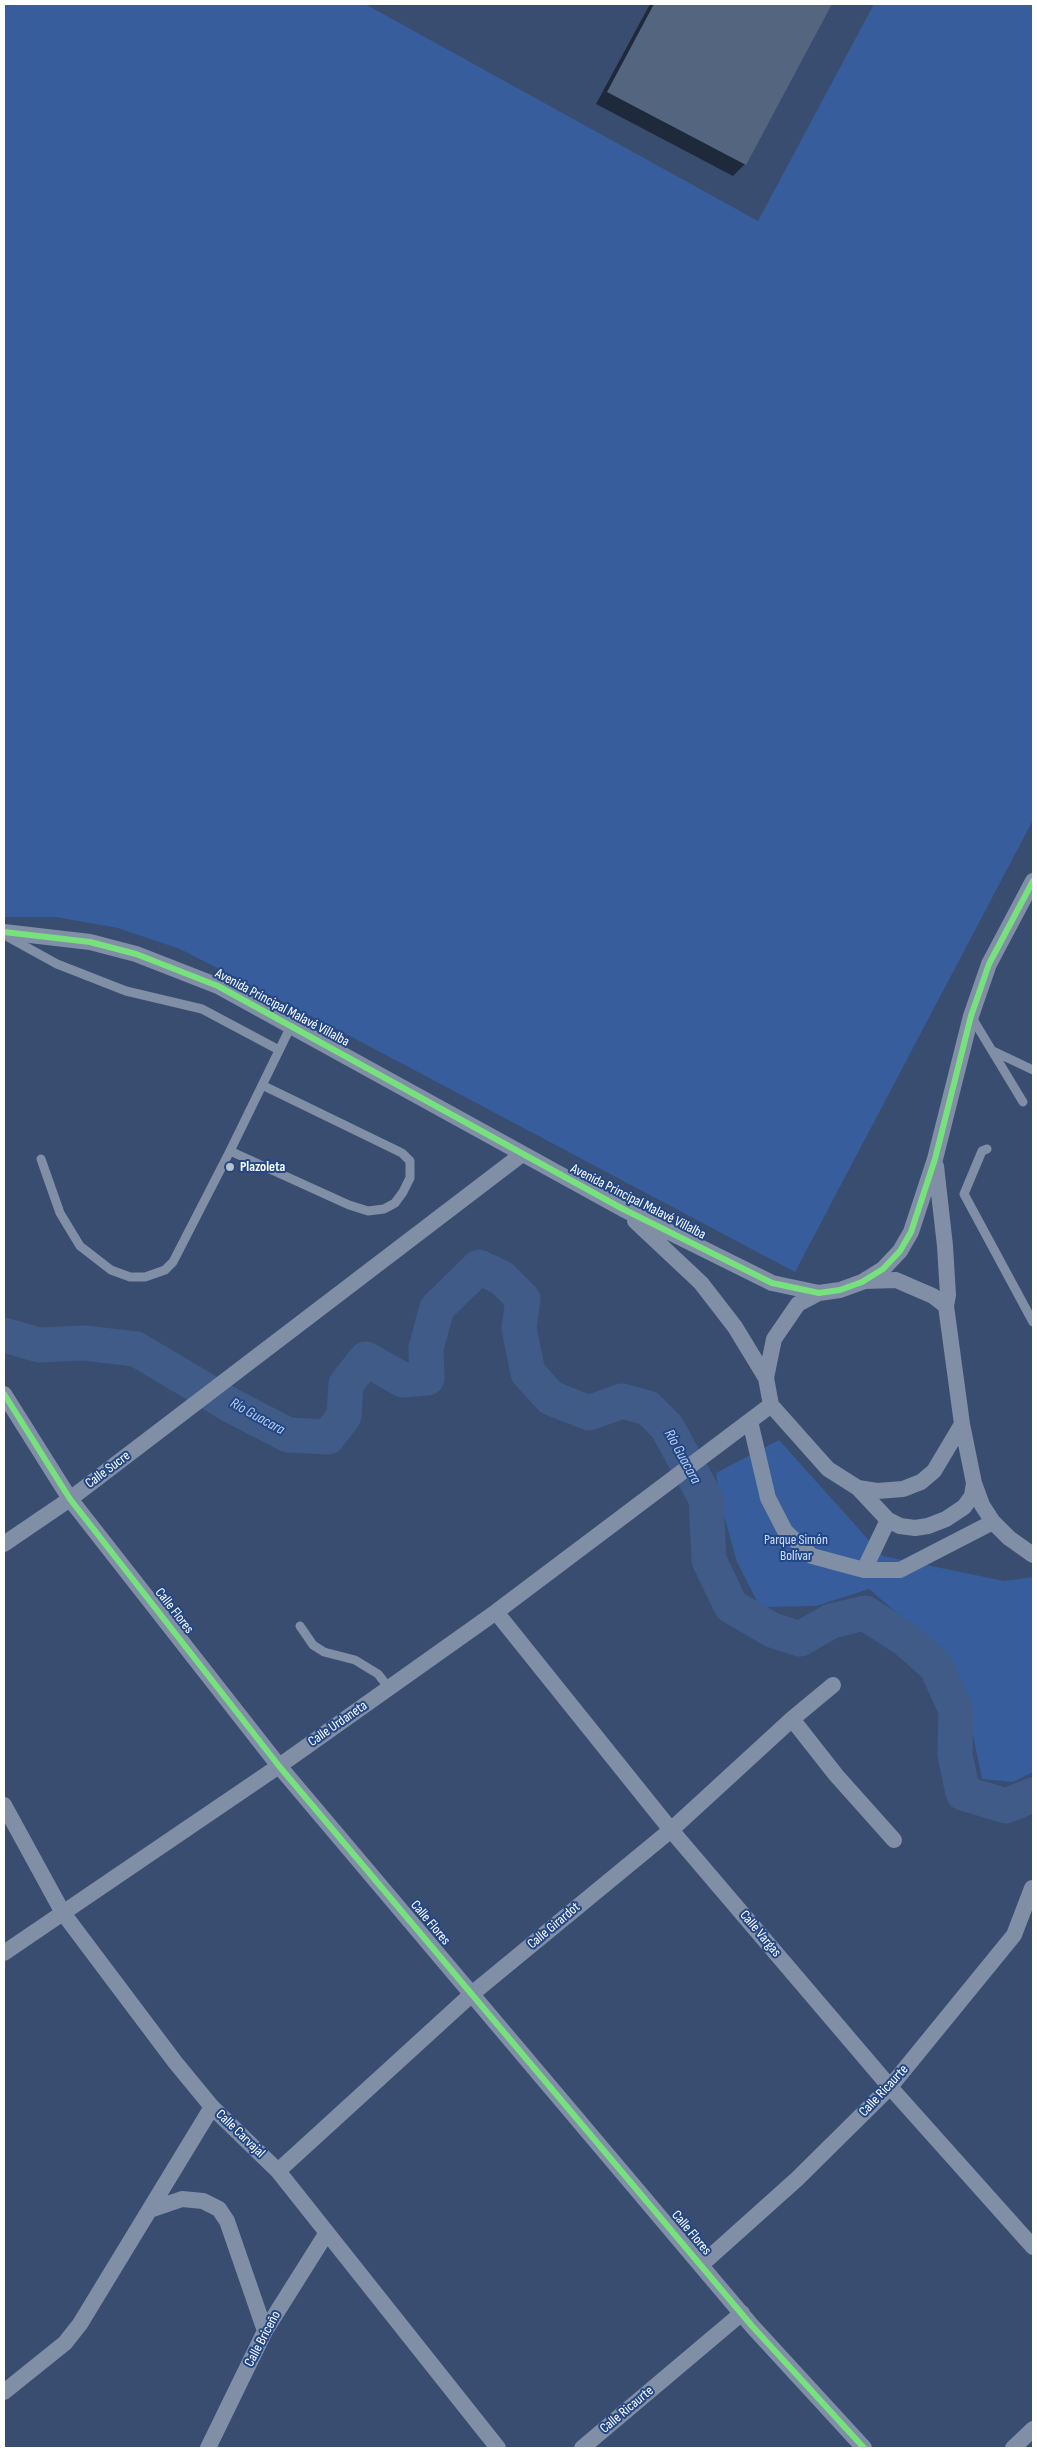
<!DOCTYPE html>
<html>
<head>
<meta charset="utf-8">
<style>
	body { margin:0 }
	#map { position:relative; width:1037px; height:2452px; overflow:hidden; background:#394d70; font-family:"Sofia Sans Condensed",sans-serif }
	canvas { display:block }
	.frame { position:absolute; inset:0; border:5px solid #fff; pointer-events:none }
</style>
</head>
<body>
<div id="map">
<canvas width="1037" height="2452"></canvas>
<div class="frame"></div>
</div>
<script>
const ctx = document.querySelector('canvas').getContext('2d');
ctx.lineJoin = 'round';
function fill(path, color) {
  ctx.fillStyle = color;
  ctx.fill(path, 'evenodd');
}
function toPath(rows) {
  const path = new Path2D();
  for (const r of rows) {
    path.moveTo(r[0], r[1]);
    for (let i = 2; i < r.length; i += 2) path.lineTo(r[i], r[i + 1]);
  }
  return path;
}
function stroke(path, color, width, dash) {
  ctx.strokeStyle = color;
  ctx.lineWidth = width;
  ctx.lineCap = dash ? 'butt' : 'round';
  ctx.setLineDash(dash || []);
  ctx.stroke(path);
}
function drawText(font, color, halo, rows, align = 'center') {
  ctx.font = font + ' "Sofia Sans Condensed",sans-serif';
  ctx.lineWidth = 4;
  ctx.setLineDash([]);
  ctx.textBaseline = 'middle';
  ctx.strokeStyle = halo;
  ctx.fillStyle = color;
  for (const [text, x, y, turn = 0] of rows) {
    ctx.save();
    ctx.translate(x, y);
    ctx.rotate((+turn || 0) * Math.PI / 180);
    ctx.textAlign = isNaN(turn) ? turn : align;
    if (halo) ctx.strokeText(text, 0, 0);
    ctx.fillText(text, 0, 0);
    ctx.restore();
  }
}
fill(toPath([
	[4,4,365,4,758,221,874,4,1033,4,1033,820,795,1272,350,1036,180,949,118,928,56,917,4,917],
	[779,1440,883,1556,1004,1581,1033,1577,1033,1772,1013,1782,982,1779,967,1706,951,1660,869,1589,816,1606,760,1607,737,1562,721,1505,716,1473]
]), '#375d9c');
fill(toPath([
	[650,4,831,4,745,164,733,176,596,104]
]), '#0007');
stroke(toPath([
	[4,1335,39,1345,84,1343,136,1349,232,1406,288,1435,328,1437,344,1416,346,1384,366,1359,403,1380,427,1378,426,1348,437,1308,479,1267,502,1278,523,1299,519,1328,528,1373,551,1398,589,1413,622,1401,648,1408,667,1427,706,1499,709,1560,731,1606,772,1630,800,1639,831,1621,865,1613,905,1639,936,1666,956,1710,955,1755,963,1793,1006,1806,1033,1795]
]), '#415b88', 35);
fill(toPath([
	[654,4,832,4,746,165,607,92]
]), '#546580');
stroke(toPath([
	[8,937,57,964,126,991,202,1009,279,1050],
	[971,1016,1023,1102],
	[993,1051,1033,1070],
	[262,1085,402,1153,410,1161,410,1178,403,1192,395,1203,384,1209,368,1211,349,1205,230,1151,291,1026],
	[987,1149,982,1151,964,1194,1033,1322],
	[41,1159,60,1213,80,1246,111,1270,130,1277,145,1277,165,1270,173,1262,230,1151],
	[300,1626,313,1645,324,1652,355,1660,378,1674,389,1688]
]), '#808ea6', 9);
stroke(toPath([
	[4,932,90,942,136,954,218,986,623,1209,772,1283,819,1293,840,1290,862,1282,883,1269,900,1251,911,1232,935,1159,971,1016,989,964,1033,881],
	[635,1221,701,1283,735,1327,766,1378,771,1405,828,1469,858,1488,877,1491,903,1489,921,1482,934,1471,962,1424,946,1306,948,1295,945,1246,936,1166],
	[865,1281,896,1280,933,1296,946,1306],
	[766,1378,774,1339,798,1304,819,1293],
	[4,1394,70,1499,279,1766,752,2326,864,2448],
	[750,1421,768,1498,785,1531,812,1556,864,1570,900,1570,993,1522],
	[962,1424,974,1483,982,1505,993,1522,1009,1538,1033,1555],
	[858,1488,888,1520,900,1526,915,1528,928,1526,946,1519,964,1507,972,1496,974,1483],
	[4,1544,70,1499,521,1155],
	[864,1570,888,1520],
	[496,1612,671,1830,890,2087,1033,2247],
	[792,1719,836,1775,894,1840],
	[4,1805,63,1913,175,2062,212,2107,278,2171,498,2448],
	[4,1953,279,1766,496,1612,771,1405],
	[278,2171,473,1993,671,1830,792,1719,833,1685],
	[150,2210,182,2199,203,2201,219,2209,227,2221,265,2331],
	[701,2265,797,2179,890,2087,1014,1935,1032,1888],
	[4,2392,65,2343,80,2324,212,2107],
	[208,2448,265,2331,326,2234],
	[582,2448,742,2313],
	[1013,2448,1033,2429]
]), '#808ea6', 16);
stroke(toPath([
	[4,932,90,942,136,954,218,986,623,1209,772,1283,819,1293,840,1290,862,1282,883,1269,900,1251,911,1232,935,1159,971,1016,989,964,1033,881],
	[4,1394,70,1499,279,1766,752,2326,864,2448]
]), '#77e17e', 6);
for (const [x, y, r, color] of [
	[230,1167,5,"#bac1cd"]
]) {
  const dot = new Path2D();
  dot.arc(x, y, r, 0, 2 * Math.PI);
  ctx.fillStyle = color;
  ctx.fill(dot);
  stroke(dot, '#234786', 2);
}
drawText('14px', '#fff', '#234786', [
	["Avenida Principal Malavé Villalba",282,1008,28],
	["Avenida Principal Malavé Villalba",638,1202,27],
	["Calle Sucre",108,1470,-37],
	["Calle Flores",174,1611,52],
	["Calle Urdaneta",338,1724,-35],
	["Calle Flores",430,1923,50],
	["Calle Girardot",554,1926,-40],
	["Calle Vargas",760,1934,50],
	["Calle Ricaurte",884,2091,-47],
	["Calle Carvajal",240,2134,44],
	["Calle Flores",691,2233,50],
	["Calle Briceño",263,2339,-62],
	["Calle Ricaurte",627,2410,-40]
]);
drawText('bold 14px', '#fff', '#234786', [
	["Plazoleta",240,1167]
], 'left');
drawText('14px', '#d1e0f7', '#234786', [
	["Parque Simón",796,1540],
	["Bolívar",796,1556]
]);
drawText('italic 15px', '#b9cef0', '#234786', [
	["Río Guacara",257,1417,29],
	["Río Guacara",682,1457,61]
]);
</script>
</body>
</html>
